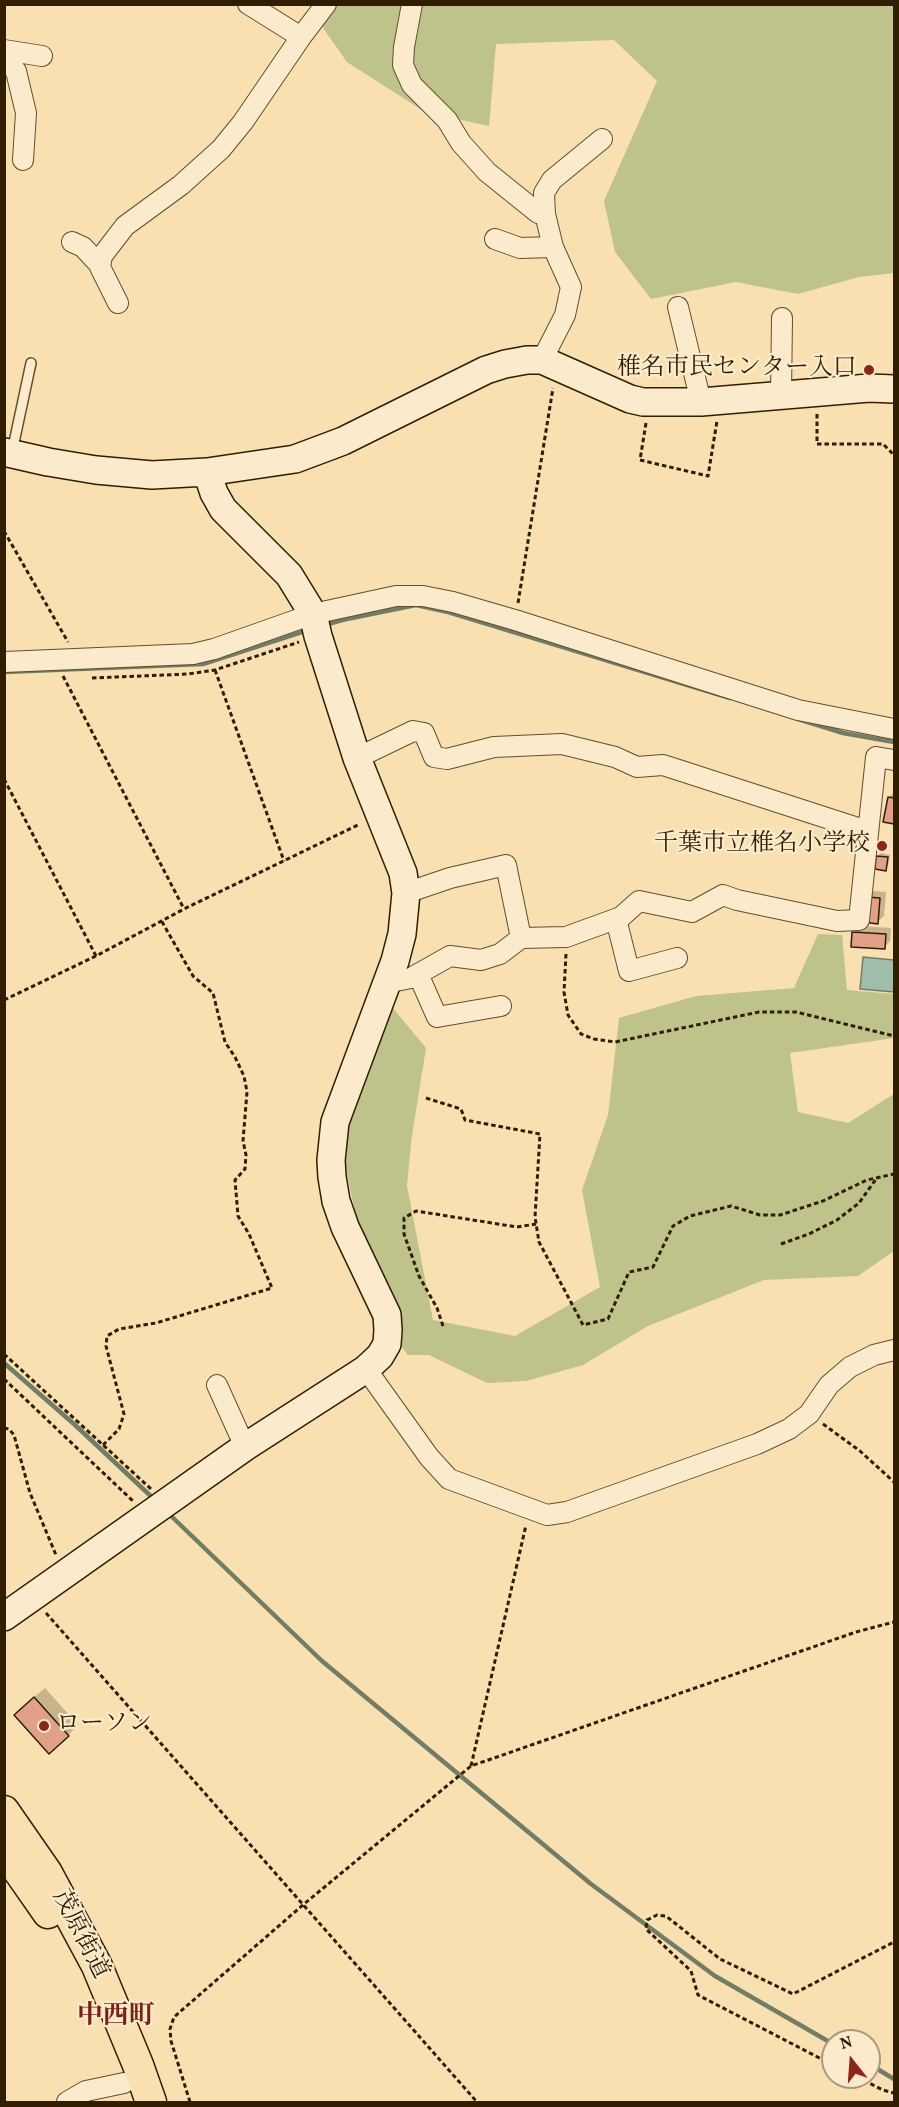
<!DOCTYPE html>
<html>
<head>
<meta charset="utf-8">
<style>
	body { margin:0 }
	#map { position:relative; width:899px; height:2107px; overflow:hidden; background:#f9e0b0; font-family:Vollkorn,serif }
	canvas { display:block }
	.frame { position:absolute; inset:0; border:6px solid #311d01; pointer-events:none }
	.north { position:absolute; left:821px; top:2029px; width:60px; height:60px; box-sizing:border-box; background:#fbebcc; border:2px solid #aa997b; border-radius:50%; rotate:343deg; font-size:16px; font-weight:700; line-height:24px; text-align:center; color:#311d01 }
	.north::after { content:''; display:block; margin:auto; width:21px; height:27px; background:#8f2418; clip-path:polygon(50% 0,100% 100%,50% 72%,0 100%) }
</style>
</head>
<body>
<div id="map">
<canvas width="899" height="2107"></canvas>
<div class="frame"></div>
<div class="north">N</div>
</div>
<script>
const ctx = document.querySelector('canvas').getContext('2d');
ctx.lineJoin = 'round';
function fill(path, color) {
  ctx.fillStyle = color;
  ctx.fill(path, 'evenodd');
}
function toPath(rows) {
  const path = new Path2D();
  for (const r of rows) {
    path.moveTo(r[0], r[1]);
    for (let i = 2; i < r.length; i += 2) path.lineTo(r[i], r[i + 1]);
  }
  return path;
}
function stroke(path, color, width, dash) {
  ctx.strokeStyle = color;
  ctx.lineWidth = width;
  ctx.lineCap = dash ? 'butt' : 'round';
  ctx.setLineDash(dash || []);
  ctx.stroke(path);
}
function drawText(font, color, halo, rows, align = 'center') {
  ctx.font = font + ' Vollkorn,"Noto Serif JP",serif';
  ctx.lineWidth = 4.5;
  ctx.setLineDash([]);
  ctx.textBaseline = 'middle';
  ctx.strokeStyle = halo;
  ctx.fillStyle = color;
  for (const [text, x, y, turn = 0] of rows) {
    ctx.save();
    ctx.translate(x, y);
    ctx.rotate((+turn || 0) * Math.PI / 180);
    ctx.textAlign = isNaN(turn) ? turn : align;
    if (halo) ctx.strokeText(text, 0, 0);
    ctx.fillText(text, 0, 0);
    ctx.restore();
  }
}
fill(toPath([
	[316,4,894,5,894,273,859,277,798,294,736,282,651,299,615,252,604,201,657,81,614,40,496,44,489,126,425,112,347,62,314,15],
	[818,934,842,935,847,990,894,994,894,1038,790,1053,798,1112,848,1123,894,1094,894,1251,858,1276,764,1280,648,1326,583,1365,526,1381,487,1383,429,1355,408,1355,366,1303,360,1235,347,1174,340,1129,392,1007,426,1048,411,1142,407,1186,433,1320,515,1336,600,1287,582,1190,608,1115,619,1018,696,996,794,988]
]), '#bec28b');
const water = toPath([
	[863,957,894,960,894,992,860,989,863,957]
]);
fill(water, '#9ebdab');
stroke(water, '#727d67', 1.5);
fill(toPath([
	[894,792,894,822,885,821,889,798],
	[881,853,890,855,888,866,885,869,878,856],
	[874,891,886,892,884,916,877,922,867,898],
	[860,926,891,928,890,941,884,947,854,932],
	[45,1688,78,1725,68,1735,25,1705]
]), '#0003');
stroke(toPath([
	[325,625,342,620,416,605,448,612,730,698],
	[4,672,203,664,308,630],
	[798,719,843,733,894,742],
	[4,1363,74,1424,156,1501],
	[168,1513,322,1661,591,1884,715,1976,833,2044],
	[869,2064,894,2079]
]), '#727d67', 4.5);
const building = toPath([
	[888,797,894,798,894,824,883,822,888,797],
	[876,856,888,857,886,871,875,869,876,856],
	[866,897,880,898,878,924,863,922,866,897],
	[852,932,886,934,885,949,851,947,852,932],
	[34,1697,69,1736,49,1754,14,1715,34,1697]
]);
fill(building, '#e2a088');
stroke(building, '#311d01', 1.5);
const lane = toPath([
	[12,452,31,363]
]);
const street = toPath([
	[248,4,301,37],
	[412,4,404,47,403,65,412,85,447,120,461,143,487,172,538,213,545,214],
	[4,50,42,56],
	[4,59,16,71,26,113,23,160],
	[495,239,520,248,553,247],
	[72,242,83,247,96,261,101,261],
	[118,303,100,267,102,256,125,226,181,185,221,149,243,122,301,37,326,4],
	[678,307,701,402],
	[542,360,565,315,571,287,553,247,545,214,544,193,552,180,602,139],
	[781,395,782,318],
	[4,662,193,654,214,649,313,614,396,596,423,596,453,602,515,620,798,710,894,729],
	[357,758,413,731,424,733,434,757,447,759,494,747,562,744,615,757,637,767,663,765,867,831],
	[406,893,450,878,506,865,521,938,566,937,621,917,639,901,692,912,723,895,737,900,837,921,859,920,876,757,894,760],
	[616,919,629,971,677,958],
	[418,974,437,1017,501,1006],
	[386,983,411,978,450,956,481,960,500,954,521,938],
	[366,1369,429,1457,449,1479,547,1515,567,1512,757,1444,789,1429,809,1414,829,1385,850,1367,874,1355,894,1350],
	[217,1385,245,1447],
	[67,2102,86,2091,124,2083]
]);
const secondary = toPath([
	[4,452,48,462,96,470,152,475,207,472,295,459,343,441,486,370,505,364,527,360,542,360,630,399,643,402,701,402,869,388,894,389],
	[4,1617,245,1447,366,1369,380,1356,387,1344,388,1330,387,1315,345,1227,336,1201,332,1177,331,1160,335,1122,395,961,402,934,406,893,403,873,357,758,318,636,313,614,289,575,223,509,214,493,207,472]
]);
const primary = toPath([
	[4,1811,47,1873,97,1966,138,2065,151,2102],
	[4,1850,48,1913]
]);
stroke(lane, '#634e2d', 12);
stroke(street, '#634e2d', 22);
stroke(secondary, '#311d01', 30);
stroke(primary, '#311d01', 33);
stroke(toPath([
	[817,414,817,444,883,444,894,455],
	[646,423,640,460,708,476,717,421],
	[4,531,68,642],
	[518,603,553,388],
	[215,670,284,861],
	[63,676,184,909],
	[92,678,188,674,215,670,299,642],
	[4,779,96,956],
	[566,954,564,992,568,1015,581,1034,594,1039,615,1042,759,1012,796,1012,894,1036],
	[4,1000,96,956,184,909,360,824],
	[426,1098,461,1109,465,1120,540,1134,535,1217,539,1242,583,1325,608,1319,629,1272,653,1267,673,1226,690,1216,731,1206,760,1215,780,1215,823,1201,867,1180,894,1174],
	[781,1244,809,1234,837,1220,859,1203,876,1179],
	[443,1326,437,1308,419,1276,404,1234,404,1218,416,1211,517,1227,536,1224],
	[4,1354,151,1489],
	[4,1379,134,1502],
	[823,1424,860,1451,894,1482],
	[4,1428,9,1429,14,1435,30,1493,56,1555],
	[103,1445,119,1429,124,1414,106,1346,107,1336,119,1329,156,1323,272,1288,249,1234,238,1216,235,1180,245,1169,246,1155,243,1141,247,1092,244,1076,235,1057,225,1042,213,993,193,976,161,920],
	[46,1613,477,2102],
	[471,1766,526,1525],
	[833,2065,698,1995,691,1971,646,1929,647,1920,657,1915,666,1916,720,1959,793,1994,894,1942],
	[857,2077,883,2090,894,2093],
	[190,2102,171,2041,170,2029,174,2017,304,1904,471,1766,856,1632,894,1622]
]), '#311d01', 3, [4.5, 3]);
stroke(lane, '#fbebcc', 9);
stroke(street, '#fbebcc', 20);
stroke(secondary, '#fbebcc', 27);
stroke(primary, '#f9e0b0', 30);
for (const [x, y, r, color] of [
	[869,370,6,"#8f2418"],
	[882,846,6,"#8f2418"],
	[44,1726,6,"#8f2418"]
]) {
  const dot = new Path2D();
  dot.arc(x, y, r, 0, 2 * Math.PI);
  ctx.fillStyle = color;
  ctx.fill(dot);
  stroke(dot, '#fbebcc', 2);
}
drawText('24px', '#311d01', '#fbebcc', [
	["椎名市民センター入口",857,370],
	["千葉市立椎名小学校",870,846],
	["ローソン",56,1726,"left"]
], 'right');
drawText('24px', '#311d01', '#fbebcc', [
	["茂原街道",79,1935,63]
]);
drawText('bold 26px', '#7a1f14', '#fbebcc', [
	["中西町",116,2018]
]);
</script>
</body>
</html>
